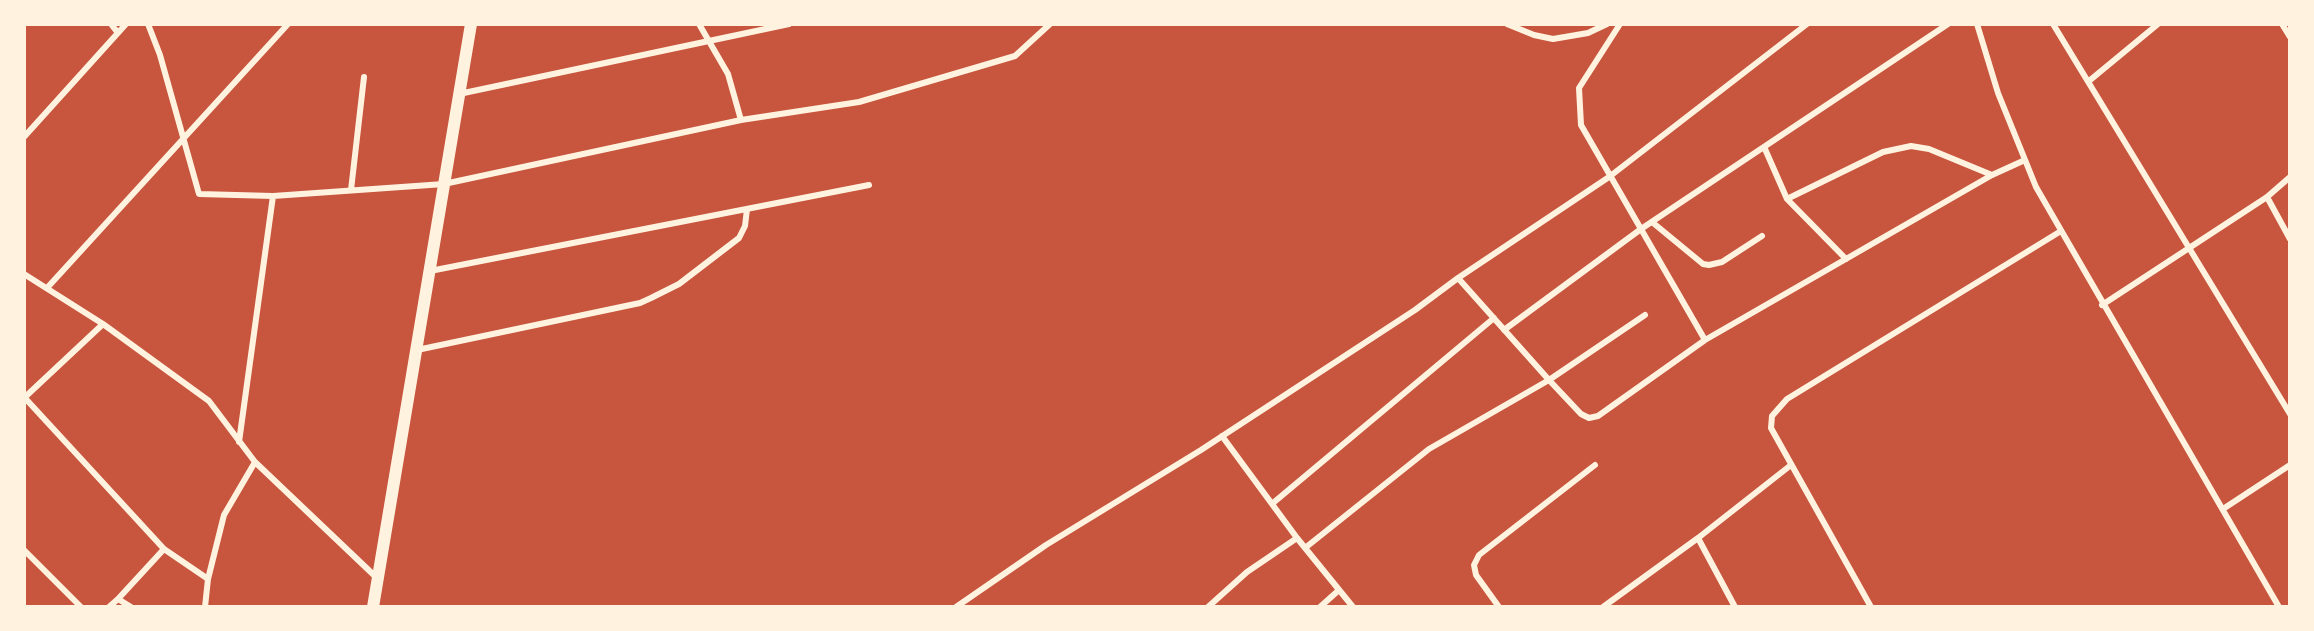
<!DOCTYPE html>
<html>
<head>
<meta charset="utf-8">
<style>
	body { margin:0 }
	#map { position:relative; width:2314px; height:631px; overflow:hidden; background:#c8553d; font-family:"IBM Plex Sans",sans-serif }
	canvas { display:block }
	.frame { position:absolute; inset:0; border:26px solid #fff3e0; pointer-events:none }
</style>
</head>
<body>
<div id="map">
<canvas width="2314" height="631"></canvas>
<div class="frame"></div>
</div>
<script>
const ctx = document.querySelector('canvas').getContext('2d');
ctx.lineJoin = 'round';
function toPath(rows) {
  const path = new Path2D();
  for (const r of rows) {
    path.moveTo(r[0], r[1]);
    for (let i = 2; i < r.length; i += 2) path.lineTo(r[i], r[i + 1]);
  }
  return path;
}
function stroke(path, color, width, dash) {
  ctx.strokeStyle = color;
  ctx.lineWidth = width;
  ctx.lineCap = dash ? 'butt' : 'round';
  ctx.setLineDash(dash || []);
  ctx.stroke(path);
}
stroke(toPath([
	[111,24,118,33],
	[148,24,160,55,199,194,273,196,239,442],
	[699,24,728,74,741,120],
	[1507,24,1534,35,1553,39,1588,33,1607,24],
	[1620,24,1579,88,1581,125,1705,340],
	[1977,24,1998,93,2036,187,2279,607],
	[2053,24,2290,414],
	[2282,24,2290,37],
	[2089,81,2158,24],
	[459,94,789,24],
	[24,137,126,24],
	[1765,149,1787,199,1846,259],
	[351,190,364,77],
	[273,196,444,184,741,120,859,102,1015,56,1050,24],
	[2267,197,2290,239],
	[1787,199,1883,152,1911,146,1929,149,1992,175],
	[1652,222,1703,264,1709,265,1722,262,1762,236],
	[430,271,869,185],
	[24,274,103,324],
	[1458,278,1549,380,1581,414,1589,418,1598,416,1705,340,1992,175,2025,160],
	[47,288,288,24],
	[2102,305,2267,197,2290,177],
	[1504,330,1641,229,1948,24],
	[417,350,640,303,651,298,679,284,739,238,745,226,747,209],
	[24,397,164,549,208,579],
	[24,398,103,324,209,401,255,462],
	[1222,436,1297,538,1353,607],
	[1273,503,1494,318],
	[2223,509,2290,465],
	[1698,538,1735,607],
	[1305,548,1429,449,1549,380,1645,315],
	[24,550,81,607],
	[118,599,164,549],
	[109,607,118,599,131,607],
	[205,607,208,579,224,515,255,462,377,578],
	[956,607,1046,545,1201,450,1415,310,1458,278,1609,177,1807,24],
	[1208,607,1247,572,1297,538],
	[1320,607,1339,590],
	[1499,607,1476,575,1474,565,1479,555,1595,465],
	[1603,607,1698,538,1791,465],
	[1871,607,1771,428,1772,416,1787,399,2061,231]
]), '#fff3e0', 6);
stroke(toPath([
	[373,607,471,24]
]), '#fff3e0', 12);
</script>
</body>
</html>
